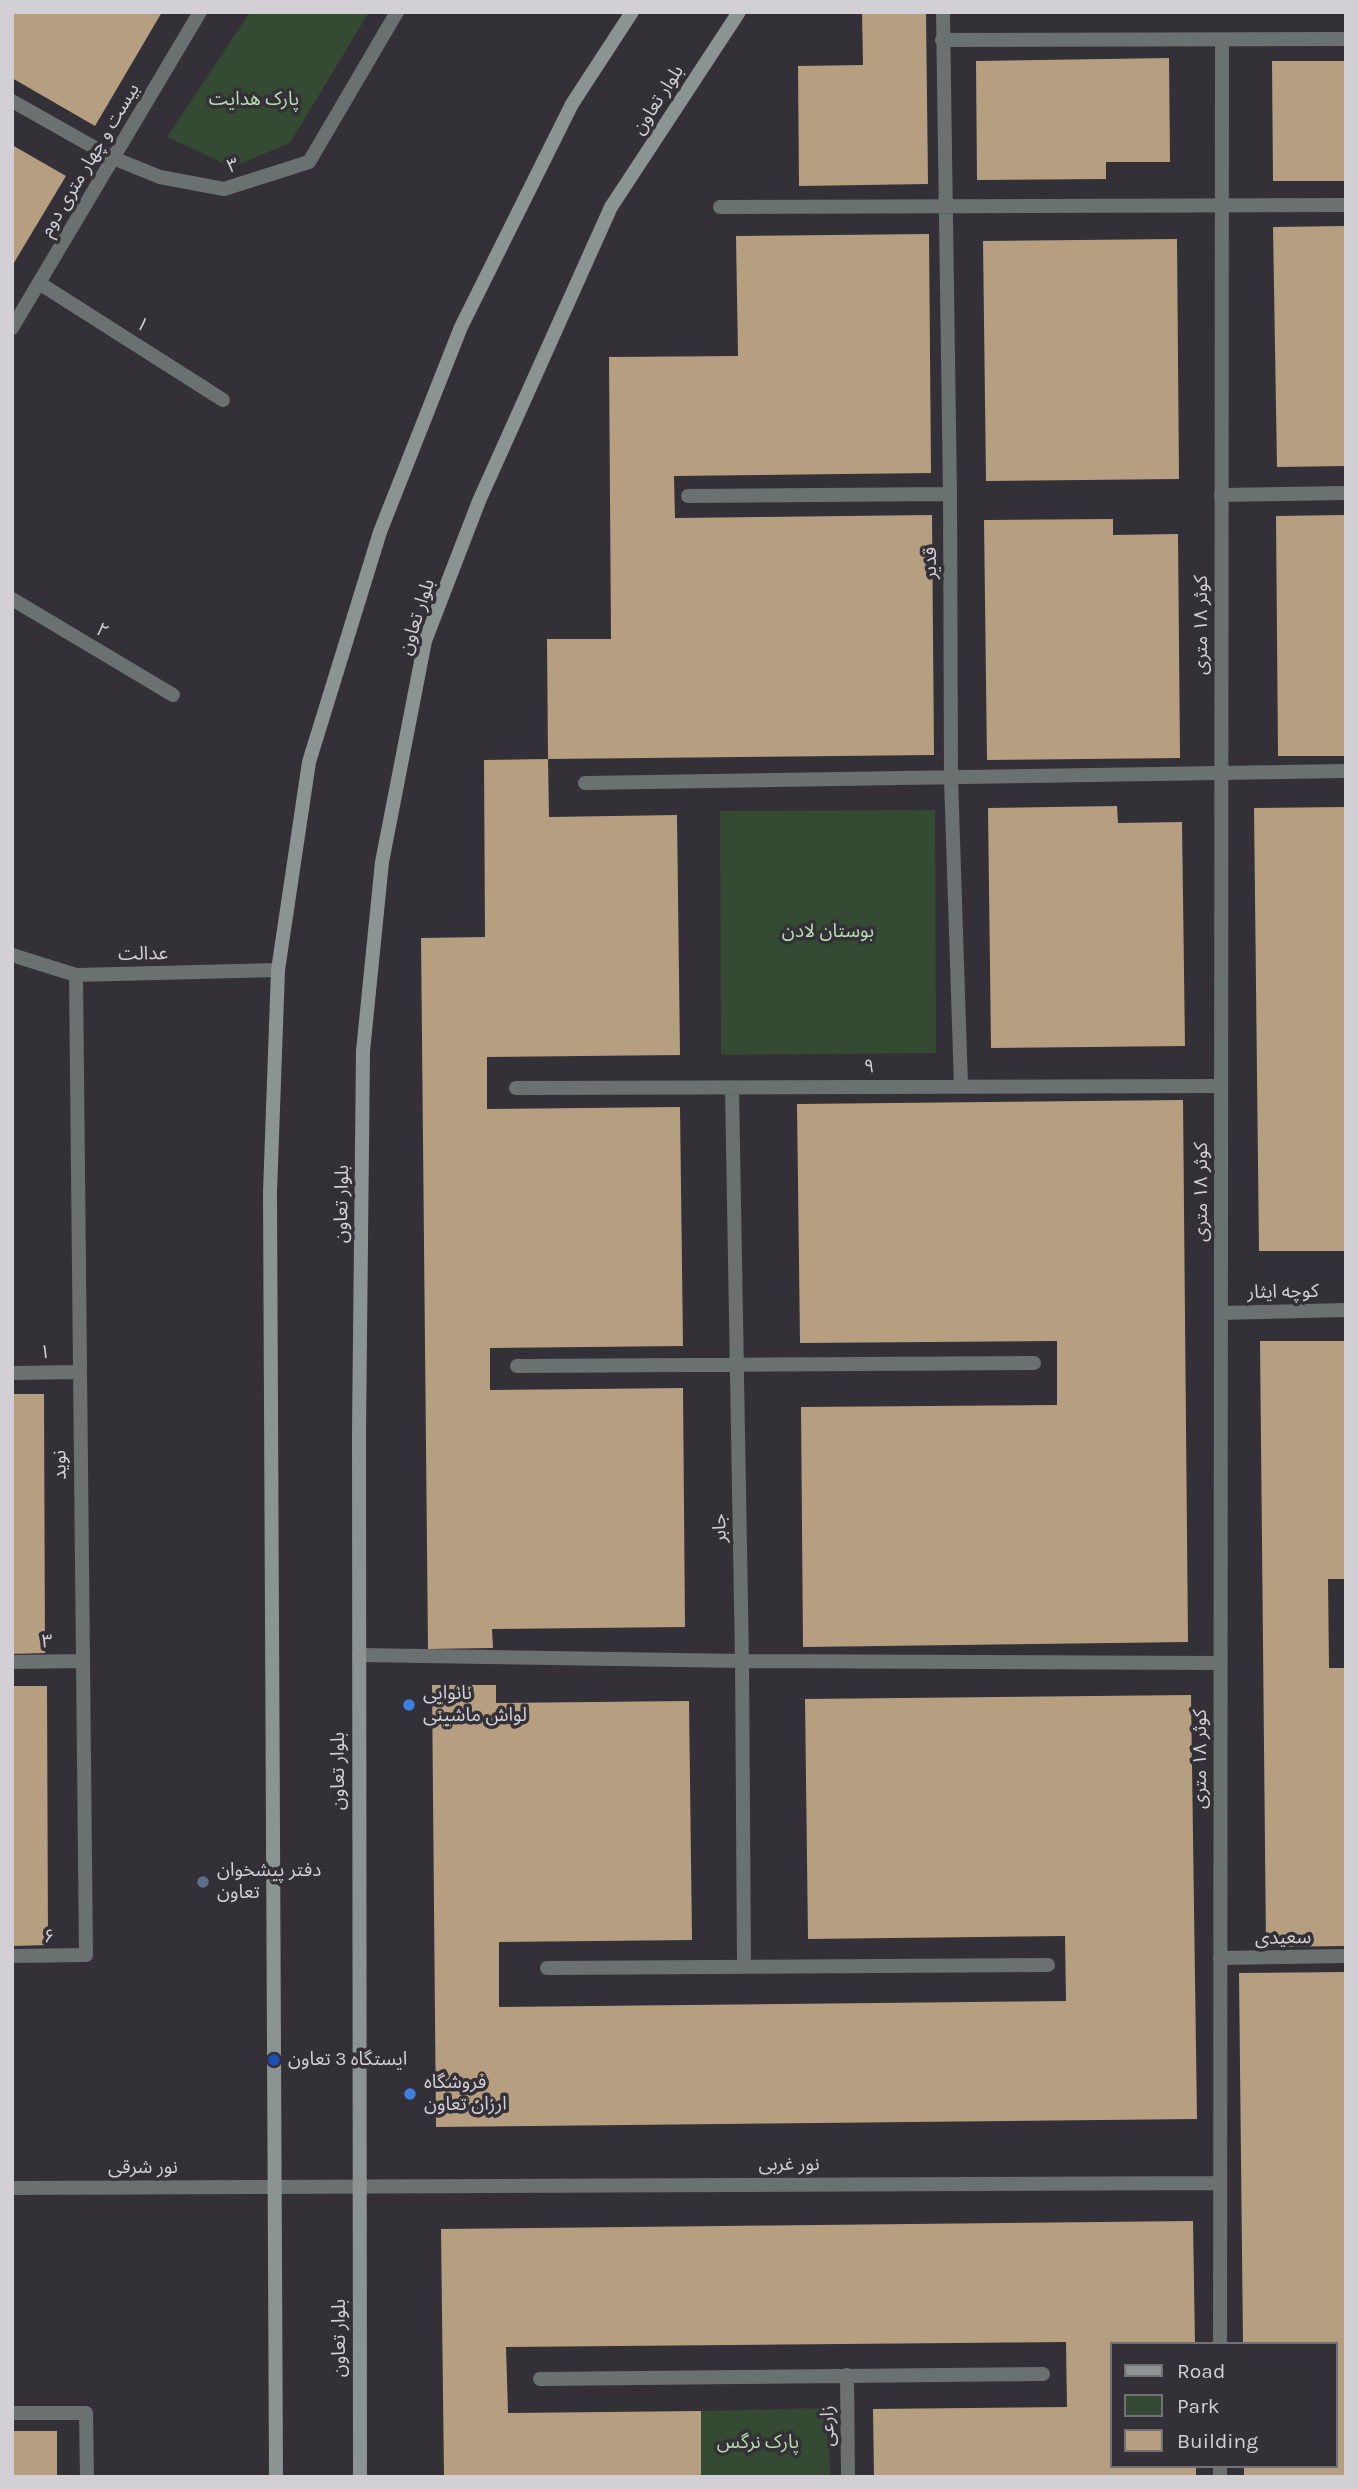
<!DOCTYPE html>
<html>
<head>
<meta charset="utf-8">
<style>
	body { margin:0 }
	#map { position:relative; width:1358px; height:2489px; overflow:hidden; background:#333037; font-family:Karla,sans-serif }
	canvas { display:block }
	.frame { position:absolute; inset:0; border:14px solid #d2d0d5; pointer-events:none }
	.legend { position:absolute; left:1110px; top:2342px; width:228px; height:126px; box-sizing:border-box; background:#333037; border:2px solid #737076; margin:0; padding:9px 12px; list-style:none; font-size:21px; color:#d2d0d5 }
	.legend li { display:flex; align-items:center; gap:14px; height:35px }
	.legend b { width:35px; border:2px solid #737076 }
</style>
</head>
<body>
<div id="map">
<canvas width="1358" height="2489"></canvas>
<div class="frame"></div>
<ul class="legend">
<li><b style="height:9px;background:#8b9393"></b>Road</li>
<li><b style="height:19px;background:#354a32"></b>Park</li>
<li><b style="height:19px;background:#b69f80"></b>Building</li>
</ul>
</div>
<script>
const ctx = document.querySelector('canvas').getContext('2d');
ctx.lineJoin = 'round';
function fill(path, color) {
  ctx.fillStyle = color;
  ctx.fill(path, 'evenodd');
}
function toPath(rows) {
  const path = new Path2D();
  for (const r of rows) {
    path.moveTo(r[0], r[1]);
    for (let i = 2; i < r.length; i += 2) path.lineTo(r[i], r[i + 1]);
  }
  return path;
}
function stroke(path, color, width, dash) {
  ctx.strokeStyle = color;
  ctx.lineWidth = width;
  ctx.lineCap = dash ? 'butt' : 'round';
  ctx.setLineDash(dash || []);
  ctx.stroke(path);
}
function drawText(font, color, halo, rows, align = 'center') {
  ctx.font = font + ' Karla,"Noto Sans Arabic",sans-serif';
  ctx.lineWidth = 7;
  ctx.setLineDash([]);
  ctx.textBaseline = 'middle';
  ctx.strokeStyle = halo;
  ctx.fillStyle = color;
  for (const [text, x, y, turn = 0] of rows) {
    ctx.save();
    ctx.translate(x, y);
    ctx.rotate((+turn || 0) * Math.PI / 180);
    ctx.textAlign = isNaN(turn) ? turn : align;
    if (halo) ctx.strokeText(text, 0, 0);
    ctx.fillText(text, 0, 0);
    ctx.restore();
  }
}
fill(toPath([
	[250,12,369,12,290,143,232,167,167,137],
	[935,810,936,1053,721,1055,720,811],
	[829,2408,830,2477,701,2477,701,2411]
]), '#354a32');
fill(toPath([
	[12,12,162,12,95,126,12,78],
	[862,12,926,12,928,184,799,186,798,66,863,65],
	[1169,58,1170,162,1106,162,1106,179,977,180,976,61],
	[1272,61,1346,61,1346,181,1273,181],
	[12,145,66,176,12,266],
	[1346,226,1346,466,1277,467,1273,227],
	[929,234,931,473,674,476,675,518,932,515,934,755,548,759,547,639,611,639,609,357,738,356,736,236],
	[1177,239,1179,479,986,481,983,241],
	[1346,515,1346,756,1278,756,1276,516],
	[1113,519,1113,535,1178,534,1180,758,987,760,984,520],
	[548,759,549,817,677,815,680,1055,487,1057,487,1109,680,1107,683,1346,490,1348,490,1390,683,1388,685,1627,492,1629,493,1648,428,1649,421,938,485,937,484,760],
	[1117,806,1118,823,1182,822,1185,1046,991,1048,988,808],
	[1346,807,1346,1251,1259,1251,1254,808],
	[1183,1100,1188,1642,803,1647,801,1407,1057,1405,1057,1341,800,1343,797,1104],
	[1260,1341,1346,1341,1346,1579,1328,1579,1329,1668,1346,1668,1346,1946,1266,1947],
	[12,1394,44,1394,45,1653,12,1654],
	[432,1685,496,1685,496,1703,689,1701,692,1940,499,1942,499,2007,1066,2001,1065,1936,808,1939,805,1699,1191,1695,1197,2119,436,2127],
	[12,1686,47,1686,48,1945,12,1946],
	[1346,1972,1346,2477,1244,2477,1244,2466,1335,2466,1335,2344,1243,2344,1239,1973],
	[1193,2221,1195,2344,1111,2344,1111,2466,1196,2466,1196,2477,874,2477,873,2409,1067,2407,1066,2342,506,2347,508,2413,701,2411,701,2477,444,2477,441,2229],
	[12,2431,57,2431,57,2477,12,2477]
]), '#b69f80');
stroke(toPath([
	[943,12,950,494,951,778,961,1086],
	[942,40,1346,39],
	[12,101,113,158,160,177,224,189,309,162,397,12],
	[720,207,1346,205],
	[39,283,223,400],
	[1221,495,1346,493],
	[688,496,950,494],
	[12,599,173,695],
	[585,783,1346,771],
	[12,955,76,975,278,970],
	[516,1088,1221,1086],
	[732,1088,742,1661,744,1967],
	[517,1366,1034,1363],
	[12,1373,78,1372],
	[359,1655,742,1661,1220,1663],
	[12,1662,83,1661],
	[12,1956,86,1955,76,975],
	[1220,1958,1346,1956],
	[547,1968,1048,1965],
	[847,2375,848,2477],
	[540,2379,1043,2374],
	[12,2413,86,2413,87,2477]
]), '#6b7070', 14);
stroke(toPath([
	[12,328,200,12],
	[1221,1313,1346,1310],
	[12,2188,1220,2183],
	[1220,2344,1222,40],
	[1220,2477,1220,2466]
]), '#6b7070', 14);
stroke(toPath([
	[276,2477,270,1192,278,970,309,762,380,532,461,327,572,104,632,12],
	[360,2477,359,1432,363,1051,382,862,425,641,479,501,611,207,739,12]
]), '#8b9393', 14);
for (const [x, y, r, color] of [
	[409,1705,7,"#3f7fe0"],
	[203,1882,7,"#5c6f8a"],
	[274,2060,7,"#1a4fb4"],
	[410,2094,7,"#3f7fe0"]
]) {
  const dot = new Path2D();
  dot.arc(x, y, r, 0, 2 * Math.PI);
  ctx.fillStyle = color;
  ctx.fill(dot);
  stroke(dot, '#333037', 2.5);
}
drawText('19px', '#b5dfae', '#333037', [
	["پارک‌ هدایت",254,100],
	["بوستان لادن",828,932],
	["پارک نرگس",758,2443]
]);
drawText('19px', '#d2d0d5', '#333037', [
	["بلوار تعاون",658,100,-57],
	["بیست و چهار متری دوم",90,160,-59],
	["۳",233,166,-18],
	["۱",142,325,33],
	["قدیر",931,563,-90],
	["بلوار تعاون",417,617,-72],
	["کوثر ۱۸ متری",1202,625,-90],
	["۲",102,631,31],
	["عدالت",143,954,-1],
	["۹",869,1067,-1],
	["کوثر ۱۸ متری",1202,1192,-90],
	["بلوار تعاون",342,1204,-89],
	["کوچه ایثار",1283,1292,-1],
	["۱",45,1353],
	["نوید",60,1465,-91],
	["جابر",720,1528,-91],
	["۳",47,1642,-1],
	["کوثر ۱۸ متری",1201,1759,-90],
	["بلوار تعاون",339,1771,-90],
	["۶",49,1937,-1],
	["سعیدی",1283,1938,-1],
	["نور غربی",789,2165],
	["نور شرقی",143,2168],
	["بلوار تعاون",340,2338,-90],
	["زارعی",828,2426,-91]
]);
drawText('19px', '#d2d0d5', '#333037', [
	["نانوایی",423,1694],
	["لواش ماشینی",423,1716],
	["دفتر پیشخوان",217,1871],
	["تعاون",217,1893],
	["ایستگاه 3 تعاون",288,2060],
	["فروشگاه",424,2083],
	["ارزان تعاون",424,2105]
], 'left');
</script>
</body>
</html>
